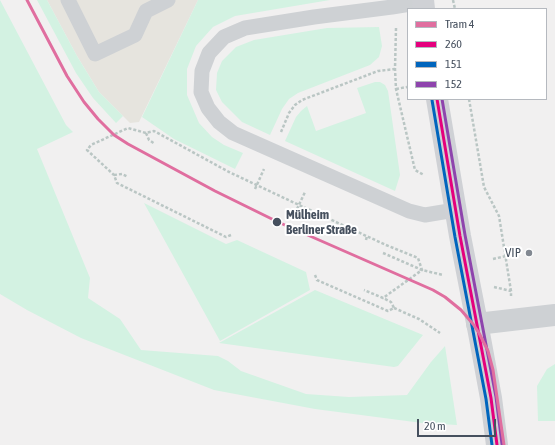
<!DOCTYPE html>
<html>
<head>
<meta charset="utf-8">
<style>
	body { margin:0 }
	#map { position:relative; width:555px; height:445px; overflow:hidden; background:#f1f0f0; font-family:"Asap Condensed",sans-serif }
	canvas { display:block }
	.legend { position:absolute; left:407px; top:8px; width:140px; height:92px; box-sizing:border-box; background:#fff; border:1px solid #b5b9bf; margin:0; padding:5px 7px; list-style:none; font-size:12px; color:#46505e }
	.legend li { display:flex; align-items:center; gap:8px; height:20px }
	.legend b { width:20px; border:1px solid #b5b9bf }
	.scale { position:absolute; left:417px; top:419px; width:79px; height:18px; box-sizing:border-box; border:2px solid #46505e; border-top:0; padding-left:5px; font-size:12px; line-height:14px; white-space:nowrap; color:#46505e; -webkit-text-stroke:3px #fff; paint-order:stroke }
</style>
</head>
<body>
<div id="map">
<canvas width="555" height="445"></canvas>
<ul class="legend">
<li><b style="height:5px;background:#e06e9f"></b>Tram 4</li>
<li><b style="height:5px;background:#e5007d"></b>260</li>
<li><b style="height:5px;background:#0065bd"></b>151</li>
<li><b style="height:5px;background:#8e44ad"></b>152</li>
</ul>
<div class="scale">20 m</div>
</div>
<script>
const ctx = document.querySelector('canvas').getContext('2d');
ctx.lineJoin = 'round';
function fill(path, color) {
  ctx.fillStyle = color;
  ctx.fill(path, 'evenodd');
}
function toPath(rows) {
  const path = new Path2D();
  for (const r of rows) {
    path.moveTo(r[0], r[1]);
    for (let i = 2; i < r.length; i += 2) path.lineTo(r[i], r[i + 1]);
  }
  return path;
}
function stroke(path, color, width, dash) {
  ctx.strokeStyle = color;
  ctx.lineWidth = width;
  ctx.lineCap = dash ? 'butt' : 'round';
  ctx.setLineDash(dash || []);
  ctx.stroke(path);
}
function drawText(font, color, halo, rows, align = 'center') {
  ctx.font = font + ' "Asap Condensed",sans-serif';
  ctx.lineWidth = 4;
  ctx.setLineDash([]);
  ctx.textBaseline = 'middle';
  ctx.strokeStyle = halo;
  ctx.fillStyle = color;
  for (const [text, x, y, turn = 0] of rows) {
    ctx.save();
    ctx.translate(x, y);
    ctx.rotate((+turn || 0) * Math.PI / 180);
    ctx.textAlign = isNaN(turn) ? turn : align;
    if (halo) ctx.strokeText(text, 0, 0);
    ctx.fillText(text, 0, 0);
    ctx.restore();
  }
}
fill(toPath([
	[47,0,198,0,139,122,130,123,99,92,77,56]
]), '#e6e4de');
fill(toPath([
	[0,0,66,125,73,132,37,149,90,278,88,298,120,319,141,350,218,356,228,361,241,371,306,394,349,397,407,395,431,362,445,346,457,425,422,423,315,409,214,390,81,338,27,310,0,294],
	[37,0,47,0,77,56,99,92,123,116,116,123,93,98,76,73],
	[198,0,330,0,235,16,213,27,196,46,187,69,187,95,199,123,212,137,224,145,243,153,235,169,174,139,142,117],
	[379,27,382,46,379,57,370,65,298,93,289,99,282,109,270,135,242,122,222,102,216,90,217,73,222,61,236,47,254,40,327,28],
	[375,82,380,82,385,85,388,91,400,175,395,191,285,141,296,117,301,111,307,106,316,131,366,113,357,88],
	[144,203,226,244,237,240,306,272,310,290,220,341],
	[315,290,423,335,398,366,394,367,219,343],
	[555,364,555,421,538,421,537,386,547,369]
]), '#d3f2e2');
stroke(toPath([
	[453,0,455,9],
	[396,28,395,69,396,89,415,170,424,175],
	[396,89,407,87],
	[469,99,484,187,499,216,511,291,511,296],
	[281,132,289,113,295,105,302,100,378,71,395,69],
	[146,133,149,140,155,144],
	[114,175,122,174,128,177],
	[255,189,264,169],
	[297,209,305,192],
	[231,235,226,237,117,183,114,175,87,150,91,145,128,128,146,133,154,131,229,172,299,205,386,245,418,258,422,270,383,298,364,290],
	[366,240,367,236],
	[383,253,422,270,443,275],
	[493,259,506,256],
	[315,275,317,280,388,311,394,308,391,302,383,298],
	[494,287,511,291],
	[394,308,419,319,440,333]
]), '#bac6c4', 2.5, [3, 2]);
stroke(toPath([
	[68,0,95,54,135,35,146,11,168,0],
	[423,2,392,7,314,17,245,28,224,37,209,53,202,71,201,92,208,108,219,122,233,133,409,211,425,215,455,210]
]), '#ced1d4', 15);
stroke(toPath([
	[477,324,555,315]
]), '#ced1d4', 22);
stroke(toPath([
	[423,0,424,9],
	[437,99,460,236,479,333,491,398,497,445]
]), '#cfd1d5', 22);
stroke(toPath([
	[437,99,460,236,491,398,497,445]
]), '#e5007d', 3);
stroke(toPath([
	[432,100,455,237,486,399,492,445]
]), '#0065bd', 3);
stroke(toPath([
	[442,99,465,235,496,397,502,444]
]), '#8e44ad', 3);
stroke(toPath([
	[27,0,67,76,84,102,98,119,114,135,128,144,215,191,278,222,433,290,445,297,461,310,473,324,479,333,488,351,493,370,504,445]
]), '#e06e9f', 3);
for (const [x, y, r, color] of [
	[277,222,5,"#46505e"],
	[529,253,4,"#828891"]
]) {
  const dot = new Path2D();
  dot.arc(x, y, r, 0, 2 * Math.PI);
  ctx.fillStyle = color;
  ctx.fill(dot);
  stroke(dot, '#fff', 1.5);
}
drawText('bold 13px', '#46505e', '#fff', [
	["Mülheim",286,215],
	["Berliner Straße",286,230]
], 'left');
drawText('13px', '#46505e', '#fff', [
	["VIP",521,253]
], 'right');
</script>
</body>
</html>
